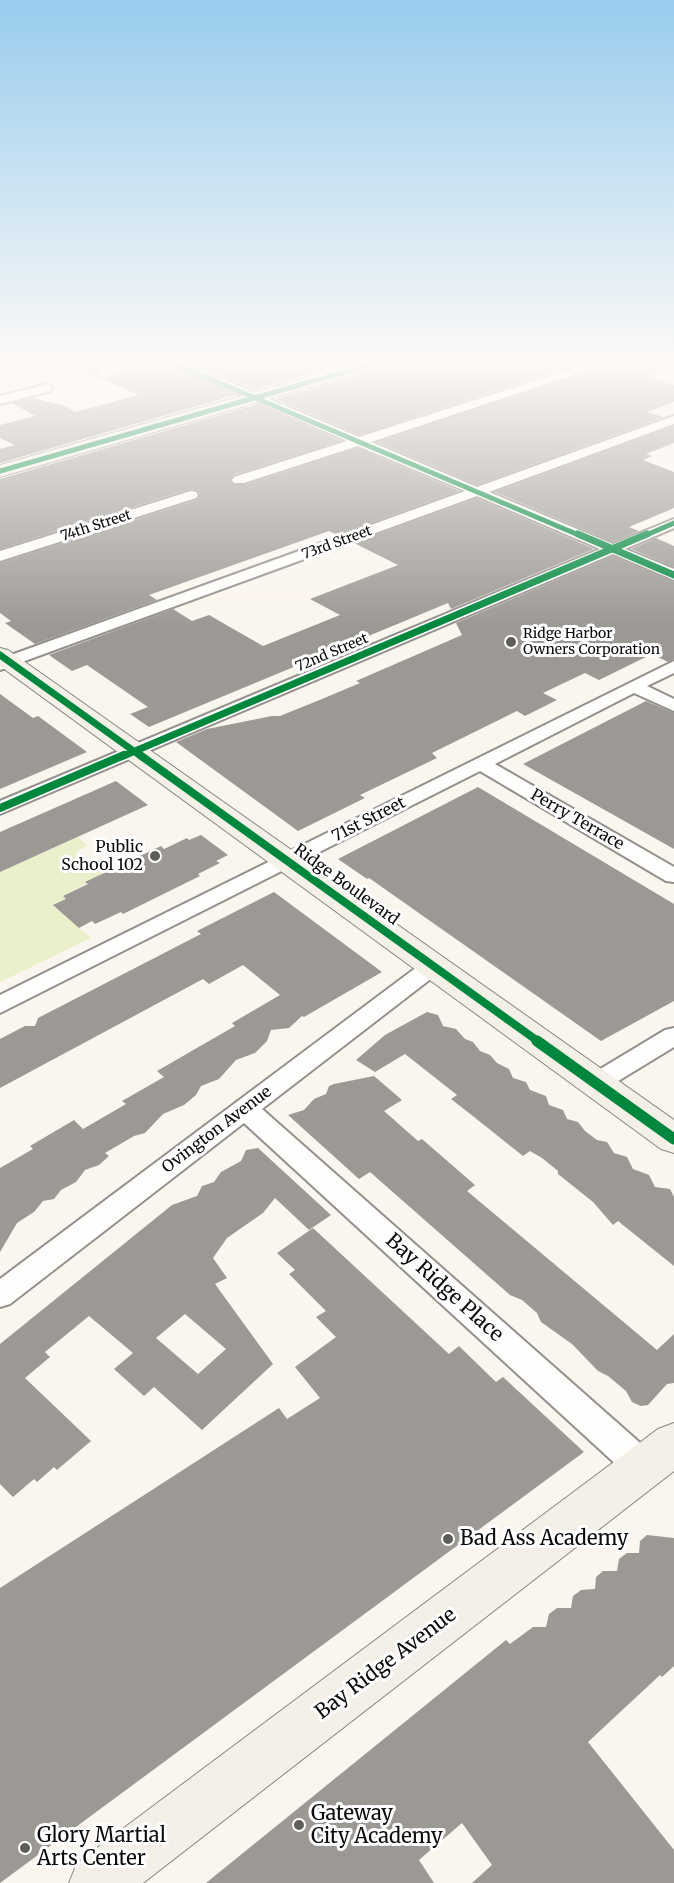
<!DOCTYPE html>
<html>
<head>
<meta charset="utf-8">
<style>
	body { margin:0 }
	canvas { display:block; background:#faf5ed }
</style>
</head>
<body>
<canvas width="674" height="1883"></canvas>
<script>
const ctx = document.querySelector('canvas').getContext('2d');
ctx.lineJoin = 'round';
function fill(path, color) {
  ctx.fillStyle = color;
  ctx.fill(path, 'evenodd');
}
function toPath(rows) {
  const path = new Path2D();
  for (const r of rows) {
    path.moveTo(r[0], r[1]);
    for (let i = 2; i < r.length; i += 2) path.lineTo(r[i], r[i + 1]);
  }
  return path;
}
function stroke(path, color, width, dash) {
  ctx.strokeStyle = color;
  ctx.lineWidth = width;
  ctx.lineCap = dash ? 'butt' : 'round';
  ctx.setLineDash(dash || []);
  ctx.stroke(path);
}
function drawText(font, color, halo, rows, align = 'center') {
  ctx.font = font + ' Merriweather,serif';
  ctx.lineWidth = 6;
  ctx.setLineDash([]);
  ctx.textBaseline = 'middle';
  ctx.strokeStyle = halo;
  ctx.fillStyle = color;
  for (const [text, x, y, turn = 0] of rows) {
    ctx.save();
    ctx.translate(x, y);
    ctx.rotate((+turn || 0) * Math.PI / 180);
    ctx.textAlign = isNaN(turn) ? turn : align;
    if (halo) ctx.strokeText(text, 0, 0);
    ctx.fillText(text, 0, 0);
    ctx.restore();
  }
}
fill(toPath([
	[78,837,88,846,75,852,87,862,92,861,99,867,107,864,113,869,63,896,66,899,54,905,91,938,0,982,0,872]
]), '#e9f0cb');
fill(toPath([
	[67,363,119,363,97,370,95,376],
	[151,363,166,363,236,395,0,463,0,449,15,445,0,438,0,425,35,416,12,403,33,398,65,406,76,412,138,395,103,379],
	[191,363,347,363,254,390],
	[386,363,582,363,359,435,276,399,383,368],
	[611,363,671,363,672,366,650,374,656,376,651,378,674,385,674,402,647,412,664,417,477,485,377,442],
	[258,404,341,441,233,475,230,481,234,485,245,485,358,448,459,491,337,535,329,531,149,595,157,600,35,644,5,623,11,621,0,613,0,563,197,500,200,494,196,490,190,489,0,549,0,479],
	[674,426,674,443,646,454,652,456,643,460,674,472,674,508,629,527,639,531,613,542,495,492],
	[477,498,594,549,451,609,448,603,149,727,130,714,148,707,87,665,72,671,49,655,173,609,192,621,209,615,263,646,340,615,310,599,398,565,354,543],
	[656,538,674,546,674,567,631,549],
	[613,556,674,582,674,659,668,662,652,654,599,680,585,673,543,693,557,700,525,716,517,711,432,753,437,758,360,795,365,798,298,831,176,742,207,729,272,716,280,716,322,699,360,683,356,681,462,635,456,623],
	[0,694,33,718,38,716,87,752,0,789],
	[646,701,674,713,674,849,523,764],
	[116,781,148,805,0,872,0,832],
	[478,787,674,904,674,1001,601,1041,369,878,367,879,338,859],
	[201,835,228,855,216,861,220,863,198,874,200,876,123,914,121,912,95,924,92,921,79,928,53,905,66,899,63,896,88,884,85,882,161,846,164,849,187,838,189,840],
	[274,892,382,972,304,1017,302,1016,289,1028,271,1030,267,1041,255,1053,236,1060,219,1079,201,1086,196,1095,184,1105,163,1114,145,1133,134,1136,105,1153,109,1156,99,1165,85,1170,76,1182,61,1190,54,1199,43,1201,34,1212,17,1223,0,1252,0,1168,33,1149,30,1146,74,1120,83,1129,126,1104,122,1101,164,1077,157,1071,235,1026,232,1023,280,995,243,965,209,984,203,979,0,1088,0,1039,25,1026,35,1026,38,1018,201,934,197,931],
	[427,1012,438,1015,443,1026,456,1029,465,1039,473,1042,480,1051,490,1055,497,1063,509,1069,513,1078,526,1082,530,1090,546,1096,549,1105,563,1110,567,1119,578,1122,585,1131,597,1140,607,1142,614,1153,627,1157,633,1169,649,1175,655,1187,670,1189,674,1197,674,1266,618,1221,613,1225,593,1202,558,1174,558,1171,542,1158,530,1151,523,1156,469,1113,451,1099,457,1095,405,1054,375,1072,356,1060,385,1035],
	[374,1076,402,1100,384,1111,418,1141,422,1139,475,1185,467,1191,657,1350,674,1334,674,1383,667,1384,648,1405,641,1406,632,1402,626,1391,608,1376,598,1371,572,1344,541,1322,537,1313,522,1300,510,1295,370,1172,359,1179,288,1115,304,1110,314,1099,326,1094,329,1086,334,1084],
	[258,1148,331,1215,309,1230,275,1198,263,1213,227,1238,213,1258,227,1278,215,1284,273,1364,202,1430,154,1387,144,1396,114,1369,133,1353,89,1316,45,1352,50,1357,25,1378,91,1441,57,1470,54,1467,37,1482,34,1479,13,1497,0,1484,0,1344,172,1205,197,1196,202,1186,214,1182,221,1172,241,1161,246,1150],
	[185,1314,226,1349,198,1374,156,1338],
	[313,1228,449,1354,459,1346,496,1382,503,1377,584,1452,0,1883,0,1588,279,1408,287,1419,320,1398,295,1367,336,1337,316,1317,326,1311,289,1274,295,1270,277,1253],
	[647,1535,674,1538,674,1666,662,1677,660,1675,588,1742,674,1850,674,1883,472,1883,492,1865,462,1823,419,1860,434,1883,206,1883,506,1640,510,1644,533,1627,546,1627,549,1614,557,1608,571,1608,573,1596,581,1590,595,1589,596,1577,603,1571,617,1571,619,1559,627,1553,639,1553,640,1541]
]), '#9c9894');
const street = toPath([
	[129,363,149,363,102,377,96,374,98,372,129,363],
	[168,363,184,363,359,437,591,363,609,363,371,442,477,487,674,416,674,424,489,492,613,544,674,519,674,528,625,549,674,569,674,580,613,554,0,814,0,801,600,549,477,496,0,670,0,659,465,491,358,446,244,483,234,483,232,480,234,477,347,441,168,363],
	[47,384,53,388,51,391,0,404,0,396,47,384],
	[191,491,196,492,198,495,196,498,0,561,0,551,191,491],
	[674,661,674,673,647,686,674,699,674,711,634,693,495,764,674,867,674,882,666,881,480,771,0,1013,0,995,674,661],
	[433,958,441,961,444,966,441,971,262,1109,656,1457,660,1468,656,1479,644,1483,632,1479,244,1123,10,1304,0,1307,0,1279,425,961,433,958],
	[674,1028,674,1047,605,1089,596,1092,587,1089,583,1083,587,1077,665,1030,674,1028]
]);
const secondary = toPath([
	[357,363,384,363,382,366,0,477,0,465,357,363],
	[0,648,8,650,674,1120,674,1153,661,1149,0,666,0,648],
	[674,1423,674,1471,143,1883,69,1883,77,1863,658,1429,674,1423]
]);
stroke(street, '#93908d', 4);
stroke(secondary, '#898783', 2);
fill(street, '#fefefc');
fill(secondary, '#f4f0e7');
stroke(toPath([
	[173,363,581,536],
	[0,471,376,363],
	[644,536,674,523]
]), '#00873e', 5);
stroke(toPath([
	[578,534,674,575],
	[0,655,142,757],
	[121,757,647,534]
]), '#00873e', 7);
stroke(toPath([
	[140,755,539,1042],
	[0,808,124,755]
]), '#00873e', 8);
stroke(toPath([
	[537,1041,674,1139]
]), '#00873e', 11);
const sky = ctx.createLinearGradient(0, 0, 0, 627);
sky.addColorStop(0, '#98ccee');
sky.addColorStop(0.58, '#fdfaf7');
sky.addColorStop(1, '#fdfaf700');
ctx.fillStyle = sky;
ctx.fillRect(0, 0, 674, 627);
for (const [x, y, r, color] of [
	[511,642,6,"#5f5d5a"],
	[155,856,6,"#5f5d5a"],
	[448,1539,6,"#5f5d5a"],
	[299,1825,6,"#5f5d5a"],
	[25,1848,6,"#5f5d5a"]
]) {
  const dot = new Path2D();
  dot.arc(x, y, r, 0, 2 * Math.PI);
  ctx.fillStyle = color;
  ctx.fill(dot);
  stroke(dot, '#fff', 2);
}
drawText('14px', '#0b0b0b', '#fff', [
	["74th Street",96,526,-18],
	["73rd Street",337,543,-20],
	["72nd Street",332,653,-23]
]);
drawText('14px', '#0b0b0b', '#fff', [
	["Ridge Harbor",523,634],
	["Owners Corporation",523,650]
], 'left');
drawText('16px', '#0b0b0b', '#fff', [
	["71st Street",369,820,-27],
	["Perry Terrace",577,820,30],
	["Ridge Boulevard",346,885,36],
	["Ovington Avenue",217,1130,-37]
]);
drawText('16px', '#0b0b0b', '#fff', [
	["Public",143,847],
	["School 102",143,865]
], 'right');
drawText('20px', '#0b0b0b', '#fff', [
	["Bay Ridge Place",444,1288,42],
	["Bay Ridge Avenue",386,1664,-37]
]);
drawText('20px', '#0b0b0b', '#fff', [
	["Bad Ass Academy",460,1539],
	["Gateway",311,1814],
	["City Academy",311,1837],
	["Glory Martial",37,1836],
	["Arts Center",37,1859]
], 'left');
</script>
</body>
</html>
